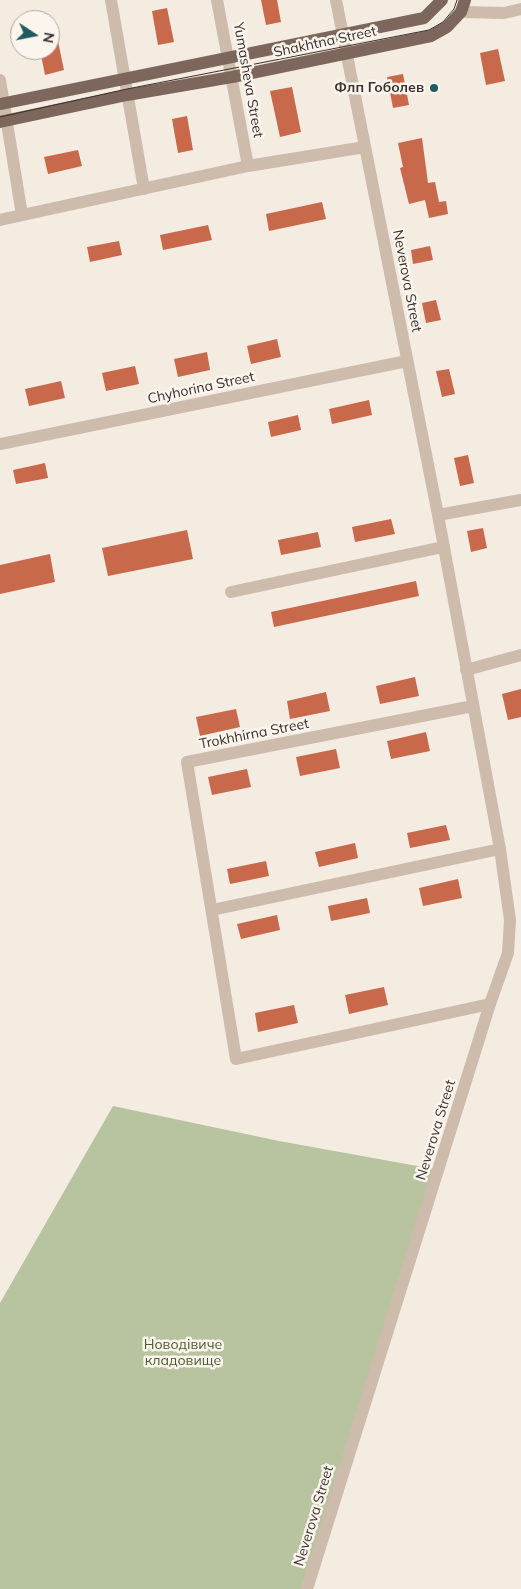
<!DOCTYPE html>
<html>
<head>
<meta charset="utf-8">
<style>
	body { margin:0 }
	#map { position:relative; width:521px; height:1589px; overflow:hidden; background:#f4ebe1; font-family:Mulish,sans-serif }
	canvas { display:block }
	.north { position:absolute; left:10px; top:10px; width:50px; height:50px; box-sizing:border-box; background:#fbf5ee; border:1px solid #aea6a0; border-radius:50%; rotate:101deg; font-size:14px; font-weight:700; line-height:20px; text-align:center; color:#3b302b }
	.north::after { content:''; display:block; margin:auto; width:18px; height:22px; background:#1f5a5e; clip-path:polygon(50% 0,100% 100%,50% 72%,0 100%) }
</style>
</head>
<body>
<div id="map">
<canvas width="521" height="1589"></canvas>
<div class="north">N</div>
</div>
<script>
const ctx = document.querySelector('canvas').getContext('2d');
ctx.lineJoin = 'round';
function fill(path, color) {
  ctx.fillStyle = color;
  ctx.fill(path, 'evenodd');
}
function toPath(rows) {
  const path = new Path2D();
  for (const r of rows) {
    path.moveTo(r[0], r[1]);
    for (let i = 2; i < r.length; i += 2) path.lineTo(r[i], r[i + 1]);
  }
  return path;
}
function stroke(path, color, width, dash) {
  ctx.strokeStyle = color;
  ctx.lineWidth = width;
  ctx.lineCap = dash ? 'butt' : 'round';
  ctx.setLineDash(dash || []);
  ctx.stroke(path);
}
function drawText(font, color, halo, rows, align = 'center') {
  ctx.font = font + ' Mulish,sans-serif';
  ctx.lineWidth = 5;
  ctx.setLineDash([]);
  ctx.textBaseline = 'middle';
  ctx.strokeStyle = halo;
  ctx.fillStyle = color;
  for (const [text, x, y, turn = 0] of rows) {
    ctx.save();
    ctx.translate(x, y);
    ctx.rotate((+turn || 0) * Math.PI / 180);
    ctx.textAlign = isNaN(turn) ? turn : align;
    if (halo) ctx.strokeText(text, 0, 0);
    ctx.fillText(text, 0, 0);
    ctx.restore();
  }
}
fill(toPath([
	[113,1106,279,1141,434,1169,301,1589,0,1589,0,1303]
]), '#b8c4a0');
fill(toPath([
	[261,0,277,0,281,22,266,25],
	[167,8,174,42,158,45,152,11],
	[54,22,64,70,45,75,40,50,50,50,50,23],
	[498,49,505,81,486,85,480,53],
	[403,74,409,105,393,108,387,77],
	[292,87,301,132,280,137,270,91],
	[187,116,193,150,178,153,172,119],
	[422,138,428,183,435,182,439,202,446,201,448,214,429,218,425,200,409,204,400,168,403,167,398,143],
	[78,150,82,166,48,174,44,157],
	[322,202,326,219,269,231,266,214],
	[208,225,212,240,163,250,160,235],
	[119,241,122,255,90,262,87,247],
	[430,246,433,260,413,264,411,250],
	[436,300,441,320,426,323,422,303],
	[277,339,281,357,251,364,247,346],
	[207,352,210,370,178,377,174,359],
	[135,366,139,384,106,391,102,373],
	[449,369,455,394,442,397,436,371],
	[61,381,65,398,29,406,25,389],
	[369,400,372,415,332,424,329,409],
	[298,415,301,430,271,437,268,422],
	[468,455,474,483,460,486,454,458],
	[45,463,48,478,16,484,13,470],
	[391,519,395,534,355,542,352,527],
	[483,528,487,548,471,552,467,531],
	[187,530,193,559,108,576,102,548],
	[318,532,321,547,281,555,278,540],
	[50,554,55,582,0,594,0,565],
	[416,581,419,596,274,627,271,612],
	[415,677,419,696,380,704,376,686],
	[521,689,521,717,508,720,502,694],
	[326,692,330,711,290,719,287,701],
	[236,709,240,727,200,736,196,717],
	[426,732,430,751,391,759,387,741],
	[336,749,340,768,300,776,296,757],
	[247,769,251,787,212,795,208,777],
	[446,825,450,840,410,848,407,833],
	[355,843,358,858,319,867,315,852],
	[266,861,269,876,230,884,227,869],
	[458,879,462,898,423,906,419,888],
	[367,898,370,913,331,921,328,906],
	[277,915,280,930,241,939,237,924],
	[384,987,388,1005,349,1014,345,995],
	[294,1005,298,1023,258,1032,255,1013]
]), '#c8694b');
stroke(toPath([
	[111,0,144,189],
	[217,0,248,166],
	[461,12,504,13,521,9],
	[0,80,22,215],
	[0,220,248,166,365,147],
	[0,444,407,361],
	[438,515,521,500],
	[231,592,443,547],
	[466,670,521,655],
	[473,706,187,762,236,1059,490,1004],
	[212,910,500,849],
	[307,1589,490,1004,508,953,510,920,500,849,438,515,336,0]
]), '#cdbbac', 12);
stroke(toPath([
	[0,104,424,18,442,0],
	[0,122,127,95,232,77,431,36,447,27,461,12,465,0]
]), '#7d675c', 12);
stroke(toPath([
	[0,117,127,89,429,30,443,22,454,9,457,0]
]), '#3b302b', 1);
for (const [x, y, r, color] of [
	[434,88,5,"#1f5a5e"]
]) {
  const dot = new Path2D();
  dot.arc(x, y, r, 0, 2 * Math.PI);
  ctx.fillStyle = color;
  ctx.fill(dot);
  stroke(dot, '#fbf5ee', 2);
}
drawText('14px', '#3b302b', '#fbf5ee', [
	["Shakhtna Street",325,42,-12],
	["Yumasheva Street",248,80,80],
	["Neverova Street",407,281,79],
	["Chyhorina Street",201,388,-12],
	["Trokhhirna Street",254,734,-11],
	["Neverova Street",436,1130,-73],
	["Neverova Street",314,1516,-73]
]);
drawText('bold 14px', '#3b302b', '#fbf5ee', [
	["Флп Гоболев",424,88]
], 'right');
drawText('14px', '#4a5a2e', '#fbf5ee', [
	["Новодівиче",183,1345],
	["кладовище",183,1361]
]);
</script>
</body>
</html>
